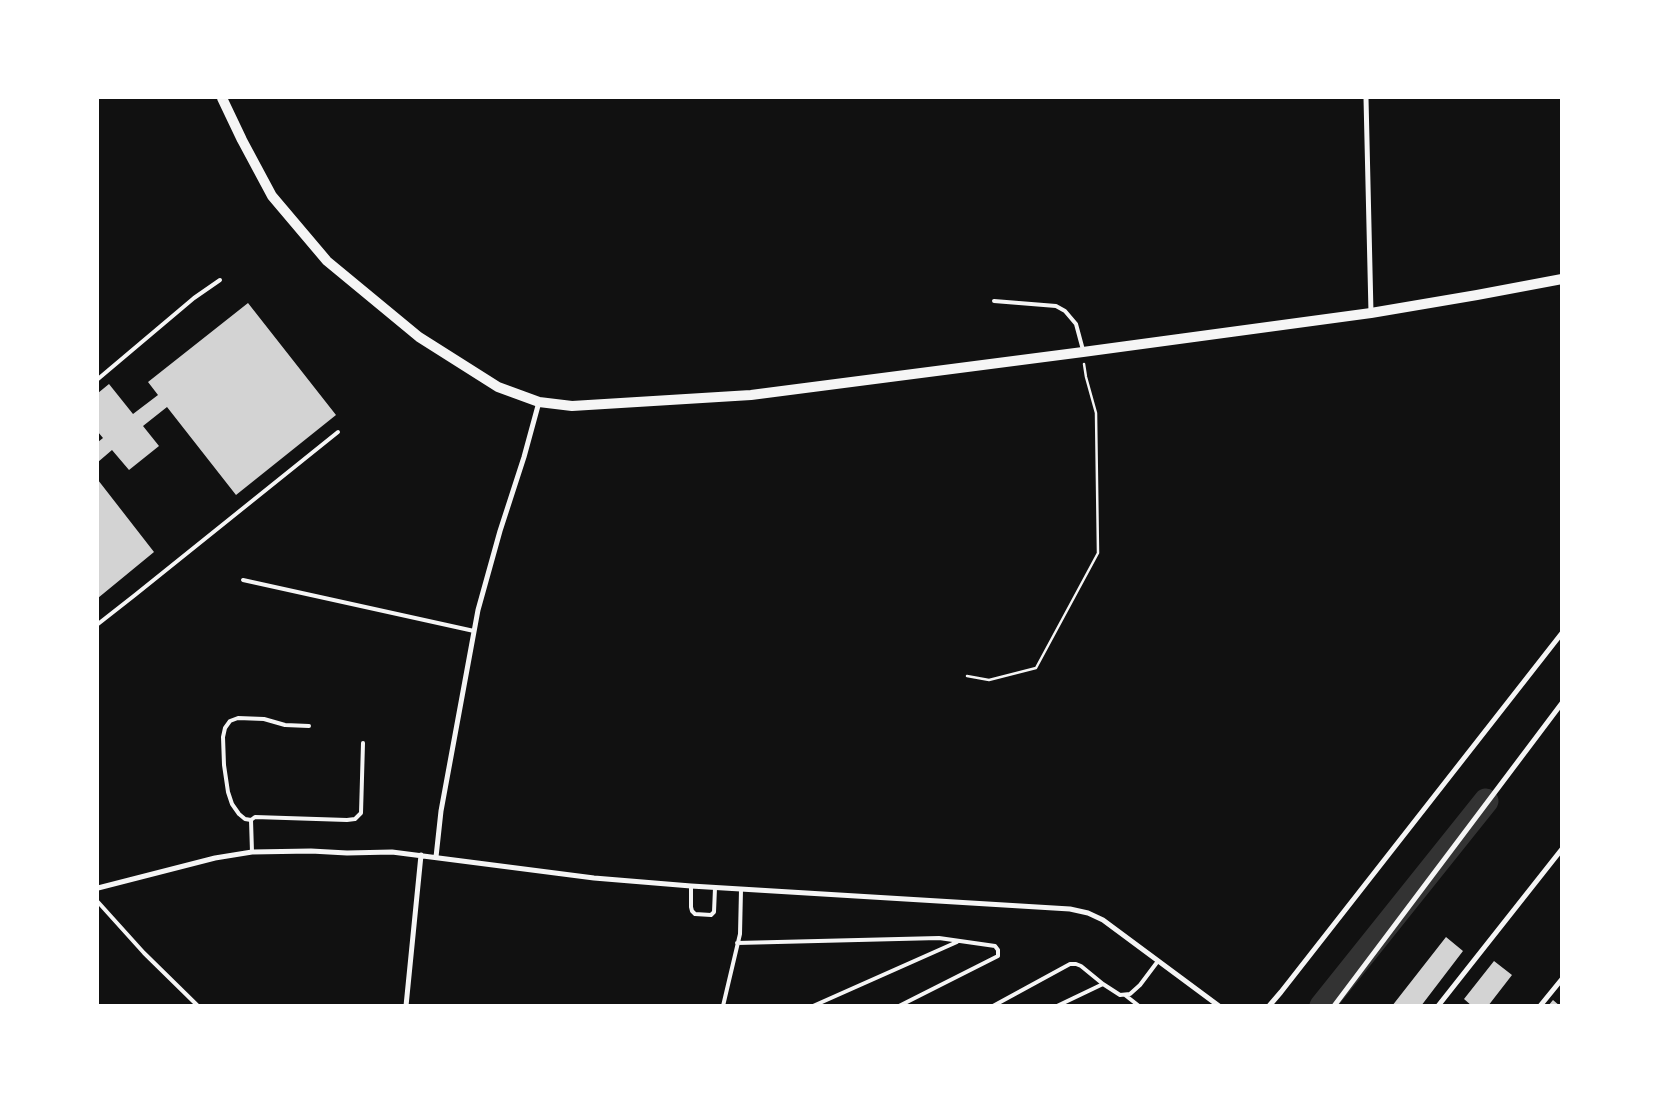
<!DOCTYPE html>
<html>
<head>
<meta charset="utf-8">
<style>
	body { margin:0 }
	#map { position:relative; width:1659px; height:1103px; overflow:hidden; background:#111; font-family:"Public Sans",sans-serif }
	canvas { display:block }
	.frame { position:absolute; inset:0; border:99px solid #fff; pointer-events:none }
</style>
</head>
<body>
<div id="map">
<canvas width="1659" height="1103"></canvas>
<div class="frame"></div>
</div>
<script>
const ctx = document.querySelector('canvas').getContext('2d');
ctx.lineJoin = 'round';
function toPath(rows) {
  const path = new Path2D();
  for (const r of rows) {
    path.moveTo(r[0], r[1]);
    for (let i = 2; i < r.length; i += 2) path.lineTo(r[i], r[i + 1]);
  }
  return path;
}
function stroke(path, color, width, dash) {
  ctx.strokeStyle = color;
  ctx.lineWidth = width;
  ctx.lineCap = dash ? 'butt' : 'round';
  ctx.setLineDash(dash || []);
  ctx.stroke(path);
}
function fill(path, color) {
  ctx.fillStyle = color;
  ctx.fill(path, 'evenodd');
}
stroke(toPath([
	[1322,1006,1486,801]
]), '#333', 25);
fill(toPath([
	[248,303,336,415,236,495,167,407,143,426,159,446,129,470,112,450,98,462,98,442,103,438,98,432,98,393,109,384,133,414,158,395,148,382],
	[98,480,154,552,98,598],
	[1446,937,1463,951,1421,1006,1392,1006],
	[1494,961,1512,975,1488,1006,1472,1006,1464,999],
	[1553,1000,1560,1006,1548,1006]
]), '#d3d3d3');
stroke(toPath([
	[967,676,989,680,1036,668,1098,553,1096,413,1086,377,1084,364]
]), '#f5f5f5', 2.5);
stroke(toPath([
	[994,301,1056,306,1065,311,1076,324,1083,350],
	[98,379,194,298,220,280],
	[243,580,474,631],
	[98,624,135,595,338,432],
	[251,820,245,819,239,814,232,804,228,792,224,765,223,737,225,728,230,721,238,718,264,719,285,725,309,726],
	[252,852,251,820,255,817,347,820,355,819,361,813,363,743],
	[691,886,691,907,692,911,695,914,711,915,714,912,715,888],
	[98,902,144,953,198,1006],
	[737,943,939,938,995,946,998,950,998,956,899,1006],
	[1125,995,1139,1006],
	[723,1006,740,934,741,890],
	[813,1006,957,942],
	[993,1006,1070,964,1076,964,1081,966,1103,984,1120,995,1130,994,1140,985,1158,961],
	[1057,1006,1103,984]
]), '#f5f5f5', 4);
stroke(toPath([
	[1366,98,1371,313],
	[436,857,441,811,478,610,500,531,524,457,539,402],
	[98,888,215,858,252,852,311,851,347,853,392,852,594,878,691,886,1070,909,1088,913,1103,920,1219,1006],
	[406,1006,421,855],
	[1269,1006,1281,992,1562,633],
	[1334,1006,1562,703],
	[1438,1006,1562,849],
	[1540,1006,1562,979]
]), '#f5f5f5', 5);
stroke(toPath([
	[222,98,242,140,272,196,327,261,419,337,498,387,539,402,572,406,751,395,1083,352,1371,313,1477,295,1562,279]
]), '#f5f5f5', 10);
</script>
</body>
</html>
